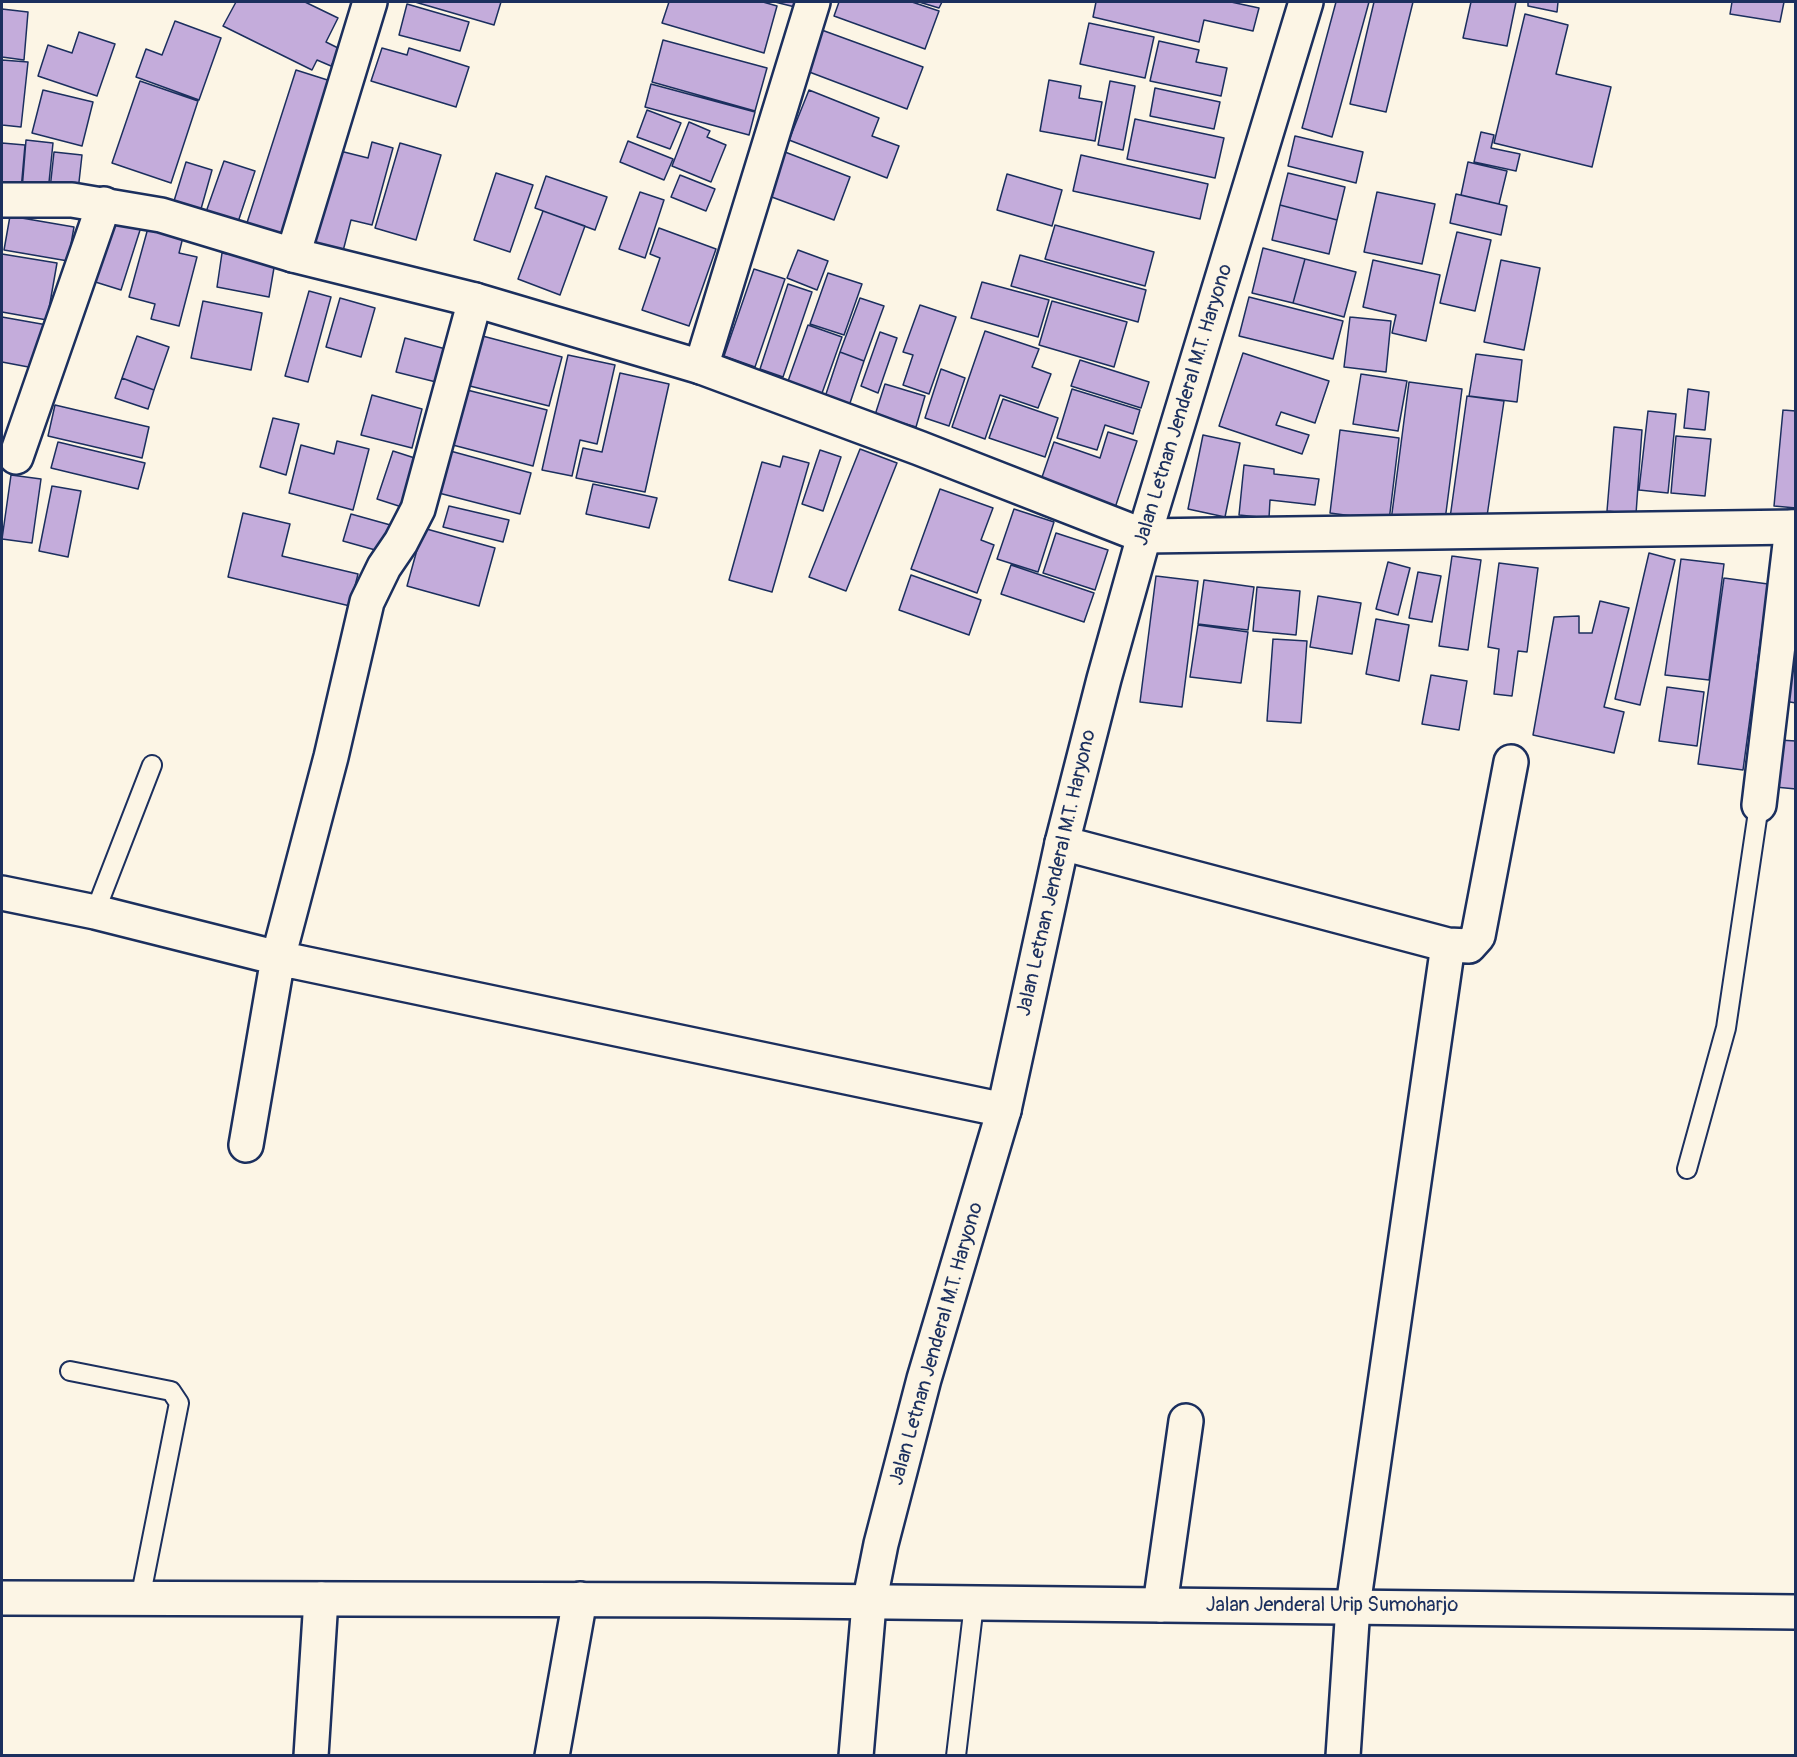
<!DOCTYPE html>
<html>
<head>
<meta charset="utf-8">
<style>
	body { margin:0 }
	#map { position:relative; width:1797px; height:1757px; overflow:hidden; background:#fcf5e5; font-family:Pangolin,sans-serif }
	canvas { display:block }
	.frame { position:absolute; inset:0; border:3px solid #1b2f5e; pointer-events:none }
</style>
</head>
<body>
<div id="map">
<canvas width="1797" height="1757"></canvas>
<div class="frame"></div>
</div>
<script>
const ctx = document.querySelector('canvas').getContext('2d');
ctx.lineJoin = 'round';
function fill(path, color) {
  ctx.fillStyle = color;
  ctx.fill(path, 'evenodd');
}
function toPath(rows) {
  const path = new Path2D();
  for (const r of rows) {
    path.moveTo(r[0], r[1]);
    for (let i = 2; i < r.length; i += 2) path.lineTo(r[i], r[i + 1]);
  }
  return path;
}
function stroke(path, color, width, dash) {
  ctx.strokeStyle = color;
  ctx.lineWidth = width;
  ctx.lineCap = dash ? 'butt' : 'round';
  ctx.setLineDash(dash || []);
  ctx.stroke(path);
}
function drawText(font, color, halo, rows, align = 'center') {
  ctx.font = font + ' Pangolin,sans-serif';
  ctx.lineWidth = 5;
  ctx.setLineDash([]);
  ctx.textBaseline = 'middle';
  ctx.strokeStyle = halo;
  ctx.fillStyle = color;
  for (const [text, x, y, turn = 0] of rows) {
    ctx.save();
    ctx.translate(x, y);
    ctx.rotate((+turn || 0) * Math.PI / 180);
    ctx.textAlign = isNaN(turn) ? turn : align;
    if (halo) ctx.strokeText(text, 0, 0);
    ctx.fillText(text, 0, 0);
    ctx.restore();
  }
}
const building = toPath([
	[236,2,305,2,338,18,326,42,340,49,331,66,317,60,312,70,223,26,236,2],
	[415,2,501,2,494,25,415,2],
	[669,2,763,2,777,6,764,53,662,23,669,2],
	[775,2,801,2,799,8,775,2],
	[839,2,912,2,939,11,925,49,834,16,839,2],
	[919,2,942,2,939,8,919,2],
	[1096,2,1231,2,1259,8,1253,31,1204,20,1199,42,1093,17,1096,2],
	[1336,2,1369,2,1332,137,1302,128,1336,2],
	[1374,2,1413,2,1386,112,1350,104,1374,2],
	[1471,2,1516,2,1507,46,1463,38,1471,2],
	[1528,2,1558,2,1557,12,1528,6,1528,2],
	[1732,2,1784,2,1780,22,1730,14,1732,2],
	[407,4,469,22,460,51,399,35,407,4],
	[2,9,28,12,24,60,2,57,2,9],
	[1525,14,1568,25,1556,74,1611,87,1592,167,1494,143,1525,14],
	[175,21,221,38,199,100,136,77,146,49,162,55,175,21],
	[1089,23,1154,37,1145,78,1080,64,1089,23],
	[819,29,923,67,907,109,804,70,819,29],
	[79,32,115,44,97,96,38,76,48,45,72,53,79,32],
	[663,40,767,68,755,111,652,82,663,40],
	[1159,41,1199,50,1196,62,1227,68,1221,96,1150,81,1159,41],
	[382,48,407,55,409,48,469,67,456,107,371,81,382,48],
	[2,60,28,62,21,127,2,125,2,60],
	[296,70,337,83,285,241,245,229,296,70],
	[1049,80,1081,86,1079,98,1102,102,1095,141,1040,131,1049,80],
	[140,81,198,101,171,183,112,163,140,81],
	[1110,81,1135,86,1123,150,1098,145,1110,81],
	[651,84,755,112,749,135,645,107,651,84],
	[1155,88,1220,102,1214,129,1150,116,1155,88],
	[43,90,93,102,82,146,32,133,43,90],
	[809,90,879,118,872,136,899,146,887,178,789,140,809,90],
	[647,110,681,123,670,149,637,137,647,110],
	[1135,119,1224,138,1215,178,1127,159,1135,119],
	[689,122,710,131,707,137,726,145,711,182,672,166,689,122],
	[1481,132,1494,135,1491,148,1520,154,1516,171,1474,162,1481,132],
	[1295,136,1363,152,1356,183,1288,166,1295,136],
	[26,140,53,143,48,192,22,190,26,140],
	[628,141,673,159,664,180,620,162,628,141],
	[372,142,393,148,372,225,351,220,342,255,306,246,332,149,368,158,372,142],
	[2,143,25,145,21,190,2,188,2,143],
	[400,143,441,155,416,240,375,228,400,143],
	[54,152,82,155,78,191,50,189,54,152],
	[785,152,850,177,834,220,769,196,785,152],
	[1081,155,1208,184,1200,219,1073,191,1081,155],
	[224,161,255,171,238,222,206,212,224,161],
	[186,162,212,170,201,209,174,201,186,162],
	[1468,162,1507,171,1499,204,1461,195,1468,162],
	[496,173,533,185,510,252,474,240,496,173],
	[1288,173,1345,187,1337,220,1280,205,1288,173],
	[1007,174,1062,190,1052,226,997,210,1007,174],
	[680,175,715,189,706,211,671,197,680,175],
	[546,176,607,197,595,230,535,208,546,176],
	[640,192,664,200,645,258,619,249,640,192],
	[1377,192,1435,204,1422,264,1364,252,1377,192],
	[1456,194,1507,206,1501,235,1450,223,1456,194],
	[1280,205,1337,220,1329,254,1272,240,1280,205],
	[543,211,585,226,560,295,518,279,543,211],
	[10,216,74,227,68,261,4,250,10,216],
	[110,217,141,227,121,290,89,280,110,217],
	[1055,225,1154,252,1145,286,1045,259,1055,225],
	[148,228,183,237,179,253,197,257,179,326,151,319,155,304,129,297,148,228],
	[659,228,716,249,689,326,642,310,660,258,650,254,659,228],
	[1457,232,1491,240,1475,311,1440,303,1457,232],
	[1263,248,1305,259,1293,303,1252,293,1263,248],
	[798,250,828,261,817,290,787,278,798,250],
	[222,253,275,262,269,297,217,287,222,253],
	[2,254,57,263,47,320,2,312,2,254],
	[1020,255,1146,290,1138,322,1011,286,1020,255],
	[1305,259,1356,272,1344,317,1293,303,1305,259],
	[1373,260,1440,275,1426,341,1392,333,1396,315,1363,307,1373,260],
	[1501,260,1540,268,1524,350,1484,342,1501,260],
	[754,269,785,279,755,367,724,356,754,269],
	[828,273,862,284,844,335,810,324,828,273],
	[982,282,1049,300,1038,337,971,318,982,282],
	[788,284,812,292,783,377,760,369,788,284],
	[309,291,331,297,308,382,285,376,309,291],
	[1249,297,1343,321,1333,359,1239,336,1249,297],
	[340,298,375,308,361,357,326,347,340,298],
	[860,298,884,306,864,361,840,352,860,298],
	[203,301,262,313,251,370,191,358,203,301],
	[1052,301,1127,322,1114,367,1039,345,1052,301],
	[920,305,956,317,929,394,903,385,913,355,903,352,920,305],
	[2,317,47,325,39,369,2,362,2,317],
	[1350,317,1391,321,1386,372,1344,367,1350,317],
	[808,325,842,337,821,396,787,384,808,325],
	[985,331,1039,349,1032,367,1051,374,1038,408,1000,395,985,439,952,427,985,331],
	[880,332,897,338,878,393,861,386,880,332],
	[475,334,562,357,549,406,462,384,475,334],
	[137,336,169,347,154,390,122,378,137,336],
	[405,338,453,351,444,384,396,372,405,338],
	[840,352,864,361,849,406,825,397,840,352],
	[1243,353,1329,381,1315,423,1281,412,1276,425,1309,435,1302,454,1219,426,1243,353],
	[1476,354,1522,360,1517,402,1469,396,1476,354],
	[568,355,615,365,597,444,580,440,572,476,542,470,568,355],
	[1080,360,1149,382,1141,408,1071,386,1080,360],
	[941,369,965,378,949,426,925,418,941,369],
	[620,373,669,384,645,492,576,478,583,448,602,452,620,373],
	[1361,374,1407,381,1398,431,1353,424,1361,374],
	[122,378,154,390,148,409,115,398,122,378],
	[1409,382,1462,389,1444,528,1391,521,1409,382],
	[885,384,925,396,916,427,875,415,885,384],
	[463,389,547,410,533,466,449,444,463,389],
	[1072,389,1140,410,1133,434,1105,425,1097,450,1057,438,1072,389],
	[1688,389,1709,392,1705,430,1684,428,1688,389],
	[372,395,422,409,412,448,361,435,372,395],
	[1467,396,1504,401,1486,523,1450,518,1467,396],
	[1003,399,1058,418,1045,457,989,438,1003,399],
	[55,405,149,427,142,458,48,436,55,405],
	[1783,410,1796,411,1796,508,1774,506,1783,410],
	[1648,411,1676,414,1668,493,1639,490,1648,411],
	[273,418,299,424,286,475,260,467,273,418],
	[1614,427,1642,430,1636,514,1607,511,1614,427],
	[1340,430,1399,438,1389,521,1330,513,1340,430],
	[1108,432,1137,441,1114,511,1039,486,1054,442,1100,458,1108,432],
	[1203,435,1240,443,1225,517,1188,509,1203,435],
	[1676,436,1711,439,1705,496,1671,493,1676,436],
	[337,441,369,449,353,510,289,493,301,445,334,454,337,441],
	[58,442,145,463,138,489,51,468,58,442],
	[443,449,531,473,520,514,431,491,443,449],
	[860,449,897,463,846,591,809,577,860,449],
	[820,450,841,457,823,511,802,504,820,450],
	[393,451,424,461,408,509,377,499,393,451],
	[783,456,809,463,772,592,729,580,762,462,780,467,783,456],
	[1244,465,1274,469,1274,474,1319,479,1315,505,1270,500,1269,518,1239,515,1244,465],
	[11,475,41,479,32,543,2,539,11,475],
	[593,484,657,498,649,528,586,514,593,484],
	[52,486,81,491,68,557,39,551,52,486],
	[940,489,993,508,981,540,994,545,977,593,911,569,940,489],
	[449,506,509,520,503,542,443,527,449,506],
	[1014,509,1054,522,1038,572,997,559,1014,509],
	[243,513,290,524,282,556,358,574,350,606,228,577,243,513],
	[351,514,394,526,386,553,343,541,351,514],
	[423,528,495,548,479,606,407,586,423,528],
	[1056,533,1108,550,1095,590,1043,573,1056,533],
	[1649,553,1675,560,1640,705,1615,699,1649,553],
	[1452,556,1481,560,1468,650,1439,646,1452,556],
	[1681,559,1724,564,1709,680,1665,675,1681,559],
	[1388,562,1410,568,1398,615,1376,609,1388,562],
	[1499,563,1538,568,1527,652,1518,651,1512,696,1494,694,1499,649,1488,647,1499,563],
	[1011,565,1094,593,1084,622,1001,594,1011,565],
	[1418,572,1441,576,1432,622,1409,618,1418,572],
	[911,575,981,600,969,635,899,610,911,575],
	[1156,576,1198,581,1182,707,1140,702,1156,576],
	[1724,578,1768,584,1743,770,1698,764,1724,578],
	[1204,580,1254,587,1248,630,1198,624,1204,580],
	[1257,587,1300,591,1296,635,1253,631,1257,587],
	[1318,596,1361,603,1352,654,1310,647,1318,596],
	[1600,601,1629,608,1604,707,1624,712,1614,753,1533,735,1554,617,1579,616,1579,633,1592,633,1600,601],
	[1376,619,1409,625,1399,681,1366,674,1376,619],
	[1198,625,1248,632,1241,683,1190,677,1198,625],
	[1273,639,1307,641,1301,723,1267,721,1273,639],
	[1783,666,1796,668,1796,703,1778,700,1783,666],
	[1431,675,1467,681,1459,730,1422,724,1431,675],
	[1667,687,1704,692,1697,746,1659,741,1667,687],
	[1779,740,1796,741,1796,789,1775,787,1779,740]
]);
fill(building, '#c4acdb');
stroke(building, '#1b2f5e', 1.5);
const service = toPath([
	[95,912,152,765],
	[1687,1169,1726,1028,1759,805],
	[70,1371,171,1391,179,1403,140,1599],
	[956,1756,974,1604]
]);
const minor = toPath([
	[293,255,370,2],
	[701,367,813,2],
	[16,457,104,204],
	[1759,805,1792,527],
	[1062,843,1448,945,1353,1606,1343,1756],
	[2,893,95,912,278,958,1004,1110],
	[1448,945,1469,946,1478,936,1511,762],
	[246,1145,278,958,331,757,367,602,384,567,401,542,418,509,475,300],
	[1160,1605,1186,1421],
	[311,1756,321,1599],
	[552,1756,580,1599]
]);
const tertiary = toPath([
	[2,200,72,200,161,215,293,255,475,300,701,367,919,448,1144,536,1796,527],
	[2,1598,707,1600,1796,1612]
]);
const secondary = toPath([
	[856,1756,869,1604,881,1544,924,1379,1004,1110,1062,843,1104,679,1144,536,1306,2]
]);
stroke(service, '#1b2f5e', 22);
stroke(minor, '#1b2f5e', 38);
stroke(tertiary, '#1b2f5e', 38);
stroke(secondary, '#1b2f5e', 38);
stroke(service, '#fcf5e5', 18);
stroke(minor, '#fcf5e5', 33);
stroke(tertiary, '#fcf5e5', 33);
stroke(secondary, '#fcf5e5', 33);
drawText('20px', '#1b2f5e', '#fcf5e5', [
	["Jalan Letnan Jenderal M.T. Haryono",1184,405,-73],
	["Jalan Letnan Jenderal M.T. Haryono",1057,873,-77],
	["Jalan Letnan Jenderal M.T. Haryono",937,1344,-74],
	["Jalan Jenderal Urip Sumoharjo",1332,1606]
]);
</script>
</body>
</html>
